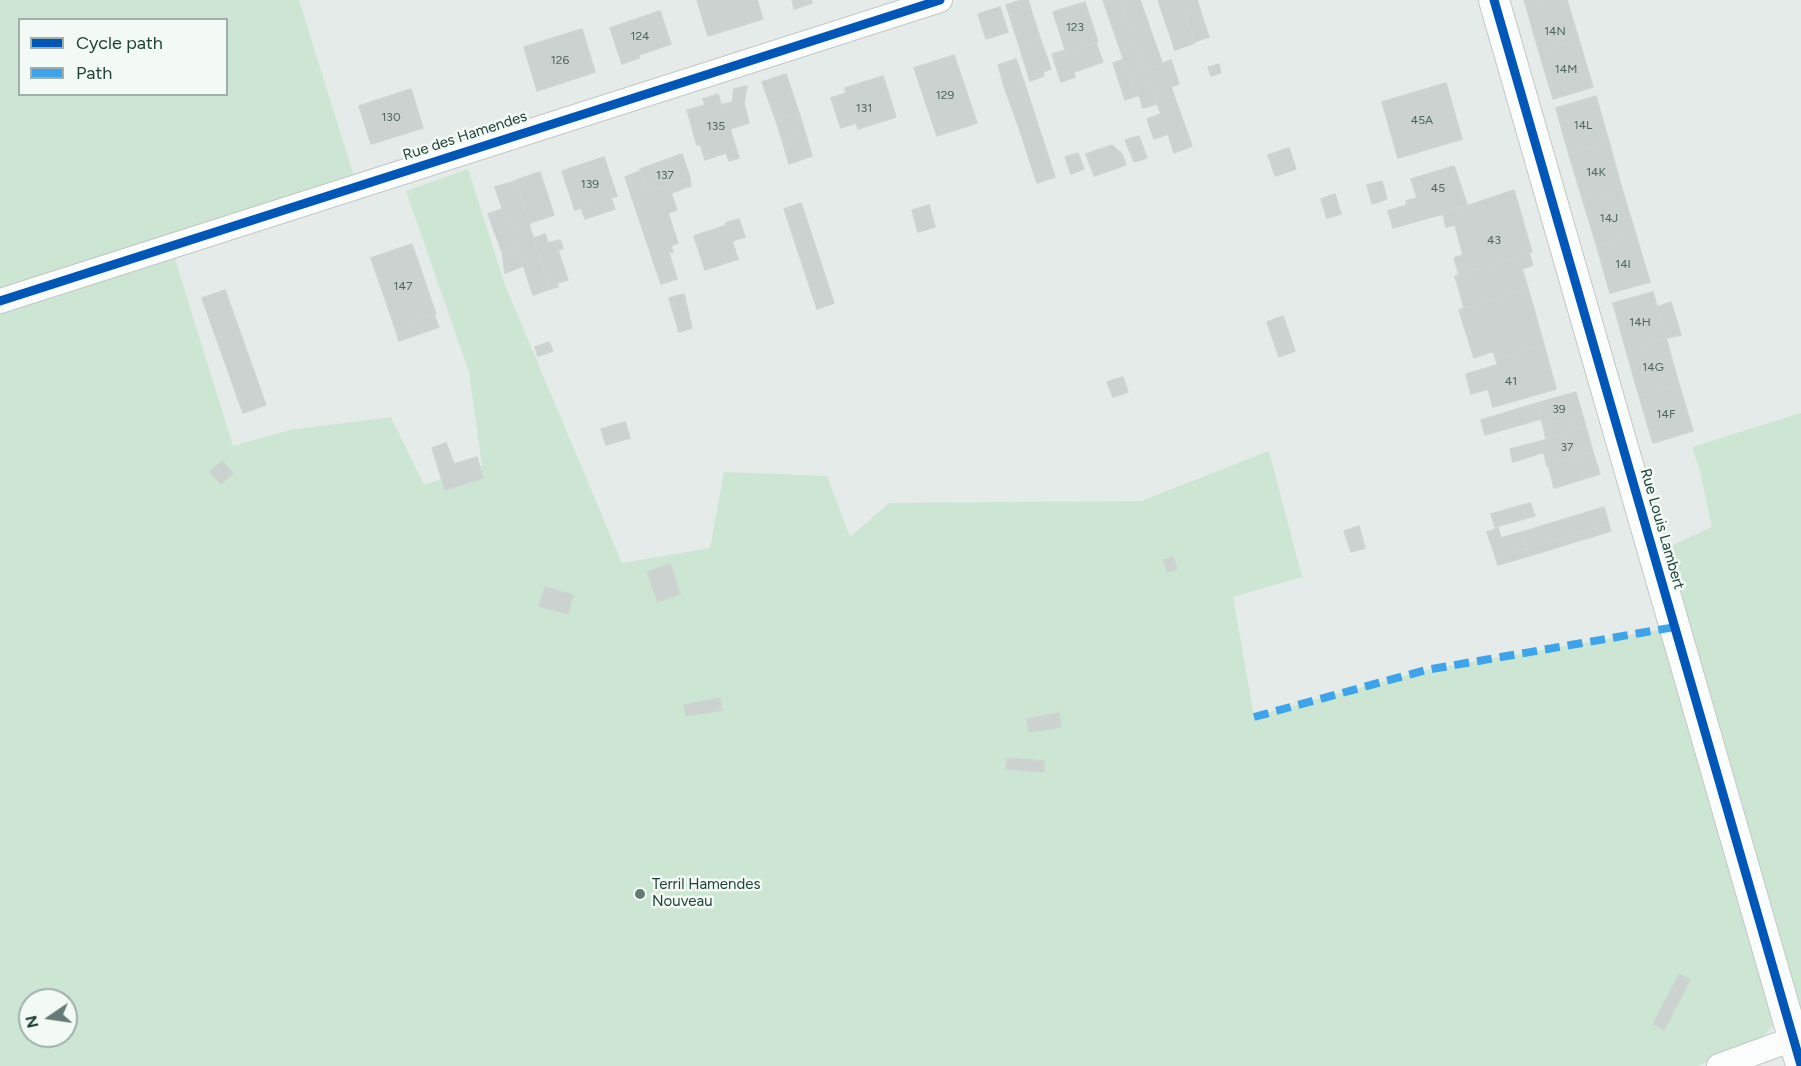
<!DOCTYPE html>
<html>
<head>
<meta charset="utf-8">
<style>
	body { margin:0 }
	#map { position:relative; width:1801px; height:1066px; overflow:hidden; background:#e5ebe8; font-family:Figtree,sans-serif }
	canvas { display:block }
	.legend { position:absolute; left:18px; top:18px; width:210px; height:78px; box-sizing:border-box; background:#f3faf6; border:2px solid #9fb0aa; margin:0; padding:8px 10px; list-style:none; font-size:18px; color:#204138 }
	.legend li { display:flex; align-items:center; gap:12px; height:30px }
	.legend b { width:30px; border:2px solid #9fb0aa }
	.north { position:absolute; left:18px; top:988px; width:60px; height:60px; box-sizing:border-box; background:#f3faf6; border:2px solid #9fb0aa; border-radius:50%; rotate:257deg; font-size:16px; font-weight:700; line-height:24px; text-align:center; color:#204138 }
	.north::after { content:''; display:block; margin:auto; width:21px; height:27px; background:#657c76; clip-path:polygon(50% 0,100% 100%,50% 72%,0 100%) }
</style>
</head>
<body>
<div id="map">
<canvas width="1801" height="1066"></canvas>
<ul class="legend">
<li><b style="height:8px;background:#0057b8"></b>Cycle path</li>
<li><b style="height:8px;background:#3da4ec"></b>Path</li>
</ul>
<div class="north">N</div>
</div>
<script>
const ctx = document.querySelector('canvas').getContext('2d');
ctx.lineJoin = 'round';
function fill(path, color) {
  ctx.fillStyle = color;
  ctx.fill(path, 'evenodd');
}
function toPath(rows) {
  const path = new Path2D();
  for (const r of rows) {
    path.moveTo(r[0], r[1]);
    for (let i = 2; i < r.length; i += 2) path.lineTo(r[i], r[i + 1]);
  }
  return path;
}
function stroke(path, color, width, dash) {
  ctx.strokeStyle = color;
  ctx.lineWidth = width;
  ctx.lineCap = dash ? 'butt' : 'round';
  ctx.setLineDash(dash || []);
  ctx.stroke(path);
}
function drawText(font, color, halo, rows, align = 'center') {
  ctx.font = font + ' Figtree,sans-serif';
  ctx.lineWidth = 5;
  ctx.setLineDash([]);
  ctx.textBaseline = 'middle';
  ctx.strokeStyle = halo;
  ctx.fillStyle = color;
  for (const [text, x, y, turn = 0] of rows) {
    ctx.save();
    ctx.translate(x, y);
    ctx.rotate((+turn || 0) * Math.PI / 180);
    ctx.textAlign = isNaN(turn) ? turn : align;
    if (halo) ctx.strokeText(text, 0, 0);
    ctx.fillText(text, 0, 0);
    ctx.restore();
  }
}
fill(toPath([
	[0,0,299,0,357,186,111,266,175,259,233,446,290,430,391,417,424,485,482,466,469,372,406,191,468,169,505,285,622,563,710,548,724,472,827,476,850,537,889,503,1141,501,1269,451,1302,577,1233,597,1254,716,1426,670,1675,627,1664,549,1712,527,1700,471,1692,447,1801,413,1801,1027,1793,1000,1759,1042,1697,1066,0,1066],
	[20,20,226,20,226,94,20,94],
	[30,1000,66,1000,66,1036,30,1036]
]), '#cde6d4');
const building = toPath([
	[697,0,757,0,763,19,708,36,697,0],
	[792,0,811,0,812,3,794,9,792,0],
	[1021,0,1028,0,1040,38,1019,45,1006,5,1021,0],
	[1103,0,1121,0,1150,85,1134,90,1103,0],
	[1121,0,1140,0,1163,65,1145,71,1121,0],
	[1158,0,1180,0,1195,43,1175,50,1158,0],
	[1180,0,1197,0,1209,37,1194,42,1180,0],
	[1524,0,1546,0,1526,6,1524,0],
	[1546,0,1567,0,1579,40,1539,52,1526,6,1546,0],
	[1085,2,1098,42,1066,52,1053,12,1085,2],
	[1000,7,1008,32,986,39,978,14,1000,7],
	[660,11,671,44,639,55,639,58,622,64,610,28,660,11],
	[582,29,595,72,537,91,524,47,582,29],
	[1040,38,1051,69,1043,72,1044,76,1030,81,1019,45,1040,38],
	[1579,40,1593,87,1553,99,1539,52,1579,40],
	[1096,43,1103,62,1074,72,1075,77,1061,82,1052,54,1065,50,1066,52,1096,43],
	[954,55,977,123,937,136,914,68,954,55],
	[1016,59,1023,79,1004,86,998,65,1016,59],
	[1124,59,1134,90,1150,85,1157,104,1143,108,1139,95,1125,100,1113,63,1124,59],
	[1171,60,1179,84,1171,87,1192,146,1174,153,1168,134,1154,139,1147,119,1161,114,1145,71,1171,60],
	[1219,64,1221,73,1211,76,1208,67,1219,64],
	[786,74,799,113,776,121,762,82,786,74],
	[883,76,896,117,858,129,856,123,841,128,831,98,846,93,845,88,883,76],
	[1023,79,1038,125,1020,131,1004,86,1023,79],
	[1446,83,1462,139,1398,158,1382,102,1446,83],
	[747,86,744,103,749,123,730,129,739,158,729,161,726,153,705,160,700,144,697,145,687,110,705,105,703,99,718,94,721,105,732,102,734,89,747,86],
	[411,89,423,128,371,144,359,106,411,89],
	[1596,96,1609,142,1569,155,1556,108,1596,96],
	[799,113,805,132,782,140,776,121,799,113],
	[1038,125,1055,177,1037,183,1020,131,1038,125],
	[805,132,812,156,789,164,782,140,805,132],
	[1139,136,1147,158,1134,162,1125,140,1139,136],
	[1609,142,1622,189,1583,201,1569,155,1609,142],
	[1112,145,1122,154,1126,165,1094,176,1086,154,1112,145],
	[1289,148,1296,169,1275,176,1268,155,1289,148],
	[1078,153,1084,169,1071,174,1065,157,1078,153],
	[682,154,690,178,648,193,640,169,682,154],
	[604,157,617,196,575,210,562,171,604,157],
	[1454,166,1467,204,1443,214,1393,228,1388,211,1407,205,1406,201,1417,198,1411,179,1454,166],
	[640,171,648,193,690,178,691,186,671,193,677,210,668,213,678,243,671,246,673,252,669,253,677,279,661,284,625,177,640,171],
	[540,172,554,215,530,223,516,180,540,172],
	[516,181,530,225,510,232,495,187,516,181],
	[1382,181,1387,199,1372,204,1367,185,1382,181],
	[1622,189,1636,235,1597,247,1583,201,1622,189],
	[1514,190,1532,252,1459,275,1454,258,1463,255,1455,225,1446,227,1443,214,1514,190],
	[1335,194,1341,214,1327,218,1321,199,1335,194],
	[611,198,615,209,585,219,581,208,611,198],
	[801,203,834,303,817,309,784,209,801,203],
	[929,205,935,227,918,232,912,210,929,205],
	[502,209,510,232,529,225,550,289,533,295,517,246,502,252,488,214,502,209],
	[739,219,745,237,732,241,726,223,739,219],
	[727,225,738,259,705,270,694,236,727,225],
	[545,234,548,243,560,240,563,248,558,250,568,280,557,283,558,287,550,289,534,238,545,234],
	[1636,235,1650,282,1610,293,1597,247,1636,235],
	[412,244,436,314,395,328,371,258,412,244],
	[517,246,523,266,505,273,502,252,517,246],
	[1529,253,1533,265,1522,269,1528,288,1464,308,1455,276,1529,253],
	[1528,288,1544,345,1496,359,1493,351,1474,358,1459,310,1528,288],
	[225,290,266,405,243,413,202,298,225,290],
	[1653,292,1666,338,1626,350,1613,303,1653,292],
	[684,294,692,328,679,332,669,298,684,294],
	[1671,302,1681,335,1666,338,1657,307,1671,302],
	[434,315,439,327,399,341,395,328,434,315],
	[1283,316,1295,351,1279,357,1267,322,1283,316],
	[1666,338,1679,384,1639,396,1626,350,1666,338],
	[549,342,553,351,538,356,535,347,549,342],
	[1544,345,1556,389,1493,407,1488,389,1471,394,1466,374,1497,365,1496,359,1544,345],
	[1123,377,1128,392,1113,397,1107,382,1123,377],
	[1679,384,1693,431,1653,443,1639,396,1679,384],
	[1576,392,1582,414,1543,425,1537,403,1576,392],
	[1537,403,1541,419,1485,435,1481,420,1537,403],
	[1582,414,1586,427,1546,439,1543,425,1582,414],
	[625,422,630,438,606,445,601,429,625,422],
	[1586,427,1593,452,1547,466,1541,441,1586,427],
	[1541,441,1544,452,1513,462,1510,449,1541,441],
	[446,443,454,464,477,457,483,478,445,490,432,448,446,443],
	[1593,452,1600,474,1554,488,1548,465,1593,452],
	[222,461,233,473,221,484,210,472,222,461],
	[1530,503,1535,516,1495,527,1491,514,1530,503],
	[1604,507,1609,524,1527,548,1522,532,1604,507],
	[1609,524,1611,531,1529,556,1527,548,1609,524],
	[1359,526,1365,548,1351,552,1344,531,1359,526],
	[1498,528,1501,538,1522,532,1527,548,1496,559,1487,532,1498,528],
	[1527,548,1529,556,1498,565,1496,559,1527,548],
	[1173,557,1177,569,1167,572,1164,560,1173,557],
	[670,564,680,594,658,602,647,572,670,564],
	[545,587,573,595,568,614,539,606,545,587],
	[720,698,722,710,686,716,684,705,720,698],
	[1059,713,1061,727,1029,732,1027,719,1059,713],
	[1007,758,1044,761,1044,772,1006,769,1007,758],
	[1679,974,1690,980,1664,1030,1653,1024,1679,974]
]);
fill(building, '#ccd2d0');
stroke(building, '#ced4d1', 1.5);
const minor = toPath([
	[0,301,940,0],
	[1719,1066,1793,1039]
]);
const tertiary = toPath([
	[1494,0,1801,1065]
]);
stroke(minor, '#c2c8c5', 26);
stroke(tertiary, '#c2c8c5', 32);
stroke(minor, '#fbfcfc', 24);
stroke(tertiary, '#fbfcfc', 30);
stroke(toPath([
	[1254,717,1426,670,1675,627]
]), '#3da4ec', 8, [15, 8]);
stroke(toPath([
	[1494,0,1801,1065],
	[0,301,940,0]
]), '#0057b8', 9);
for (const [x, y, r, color] of [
	[640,894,6,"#657c76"]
]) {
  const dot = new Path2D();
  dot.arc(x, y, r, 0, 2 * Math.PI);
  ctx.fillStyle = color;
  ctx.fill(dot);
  stroke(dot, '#f3faf6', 2);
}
drawText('12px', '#4c665f', null, [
	["123",1075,27],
	["14N",1555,31],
	["124",640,36],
	["126",560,60],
	["14M",1566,69],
	["129",945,95],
	["131",864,108],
	["130",391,117],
	["45A",1422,120],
	["14L",1583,125],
	["135",716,126],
	["14K",1596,172],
	["137",665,175],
	["139",590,184],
	["45",1438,188],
	["14J",1609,218],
	["43",1494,240],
	["14I",1623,264],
	["147",403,286],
	["14H",1640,322],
	["14G",1653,367],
	["41",1511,381],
	["39",1559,409],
	["14F",1666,414],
	["37",1567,447]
]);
drawText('15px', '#204138', '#f3faf6', [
	["Rue des Hamendes",465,136,-18],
	["Rue Louis Lambert",1662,529,74]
]);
drawText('15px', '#204138', '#f3faf6', [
	["Terril Hamendes",652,885],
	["Nouveau",652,902]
], 'left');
</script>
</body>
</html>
